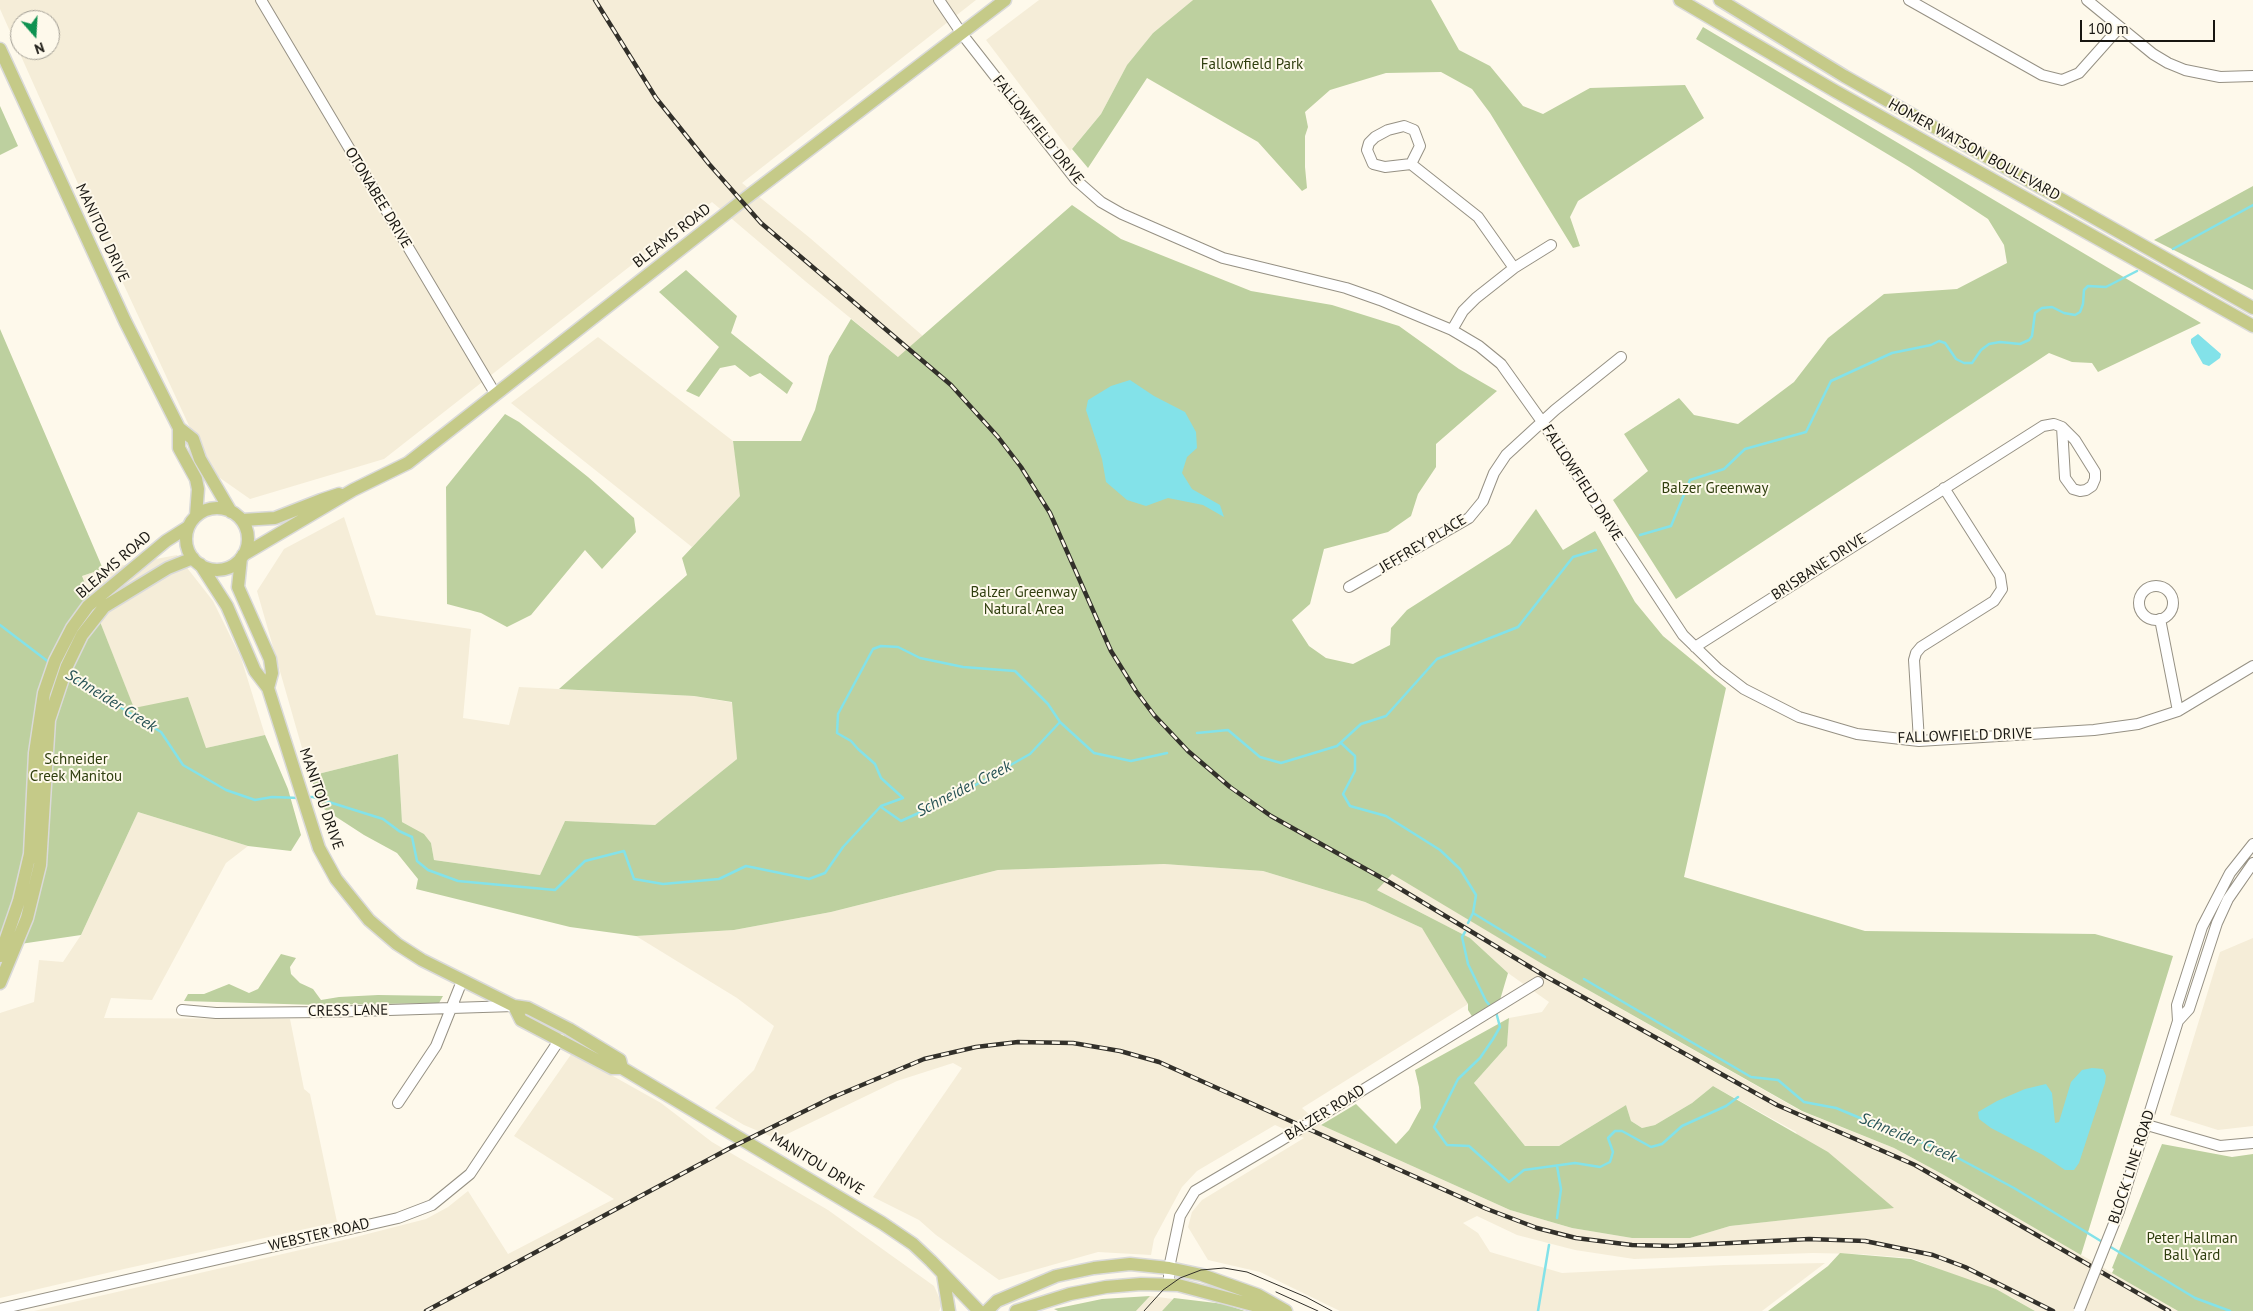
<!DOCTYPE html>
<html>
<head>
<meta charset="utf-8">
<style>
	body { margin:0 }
	#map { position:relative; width:2253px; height:1311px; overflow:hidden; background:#fef9eb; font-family:"PT Sans",sans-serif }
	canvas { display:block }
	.north { position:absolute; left:10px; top:10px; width:50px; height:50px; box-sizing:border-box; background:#fef9eb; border:1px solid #a29e94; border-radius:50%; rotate:161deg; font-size:14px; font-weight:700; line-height:20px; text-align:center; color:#181611 }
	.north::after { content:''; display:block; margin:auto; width:18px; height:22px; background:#0e9251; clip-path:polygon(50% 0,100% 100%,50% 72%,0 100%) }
	.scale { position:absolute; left:2080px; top:20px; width:135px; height:22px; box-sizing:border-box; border:2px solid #181611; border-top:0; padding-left:6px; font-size:15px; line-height:18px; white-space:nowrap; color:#181611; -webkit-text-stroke:4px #fef9eb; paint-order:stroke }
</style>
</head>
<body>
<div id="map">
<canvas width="2253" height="1311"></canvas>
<div class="north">N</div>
<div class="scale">100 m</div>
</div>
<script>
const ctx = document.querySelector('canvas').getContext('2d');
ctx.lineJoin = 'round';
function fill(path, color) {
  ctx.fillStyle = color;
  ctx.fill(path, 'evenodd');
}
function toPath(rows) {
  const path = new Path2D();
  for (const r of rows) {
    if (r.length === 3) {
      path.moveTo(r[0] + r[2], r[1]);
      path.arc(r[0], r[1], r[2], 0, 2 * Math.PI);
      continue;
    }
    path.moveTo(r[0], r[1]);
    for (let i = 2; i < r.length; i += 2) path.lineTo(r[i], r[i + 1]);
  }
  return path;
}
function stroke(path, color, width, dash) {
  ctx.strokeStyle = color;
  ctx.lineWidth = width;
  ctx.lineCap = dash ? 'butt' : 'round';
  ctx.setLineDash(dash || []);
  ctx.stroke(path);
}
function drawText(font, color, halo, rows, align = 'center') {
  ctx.font = font + ' "PT Sans",sans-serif';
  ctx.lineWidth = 4;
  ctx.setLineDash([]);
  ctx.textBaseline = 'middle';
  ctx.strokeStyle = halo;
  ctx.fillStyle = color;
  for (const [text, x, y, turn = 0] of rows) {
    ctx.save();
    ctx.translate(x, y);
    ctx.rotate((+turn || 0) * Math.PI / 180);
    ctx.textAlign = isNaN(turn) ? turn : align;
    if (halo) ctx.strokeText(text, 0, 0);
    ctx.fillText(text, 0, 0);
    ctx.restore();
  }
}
fill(toPath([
	[0,0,976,0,742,183,810,238,961,369,1433,897,1544,965,1801,1111,1894,1148,1942,1174,2178,1311,2035,1311,2011,1297,1911,1258,1859,1254,1813,1253,1634,1259,1575,1250,1517,1235,1477,1216,1463,1223,1478,1233,1490,1252,1562,1273,1724,1265,1825,1263,1762,1311,1340,1311,1260,1272,1208,1260,1188,1227,1192,1212,1202,1200,1304,1138,1275,1125,1197,1171,1182,1187,1154,1239,1151,1255,1098,1252,999,1280,936,1235,919,1220,873,1197,962,1068,953,1063,897,1081,777,1139,744,1125,715,1108,754,1070,774,1026,737,998,636,936,734,930,831,912,998,870,1164,864,1263,871,1365,902,1422,928,1436,947,1468,1004,1302,1108,1321,1125,1510,1210,1572,1228,1632,1238,1690,1238,1730,1226,1819,1216,1796,1132,1713,1086,1692,1103,1655,1125,1642,1128,1631,1121,1626,1105,1559,1146,1525,1146,1474,1083,1507,1046,1509,1018,1542,1012,1549,1002,1508,973,1470,938,1354,878,952,401,805,281,712,202,384,459,250,499,210,471,104,242,0,9],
	[20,20,50,20,50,50,20,50],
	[1039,0,1193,0,1153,33,1127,65,1101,114,1070,151,986,40],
	[598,337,733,441,741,495,692,547,511,403],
	[344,517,376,615,471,629,463,718,509,725,519,687,694,696,735,703,737,759,655,825,565,821,540,875,434,860,431,843,424,834,402,822,398,754,310,776,257,591,284,549],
	[177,555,213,601,241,658,265,735,206,748,134,709,82,576,103,569],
	[138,812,248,846,226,863,152,1000,111,998,104,1018,290,1019,304,1089,310,1094,337,1222,124,1269,0,1298,0,1013,34,1002,39,960,63,962,81,935],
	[2253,938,2253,1126,2218,1130,2170,1115,2220,952],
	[572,1053,661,1103,712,1142,828,1210,934,1286,942,1304,939,1311,34,1311,348,1239,426,1219,448,1207,468,1191,508,1254,614,1199,514,1136],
	[1150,1296,1173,1299,1162,1311,1136,1311]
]), '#f5edd8');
fill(toPath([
	[1193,0,1431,0,1459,50,1490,66,1523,106,1543,114,1590,88,1685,85,1704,118,1578,201,1570,217,1580,246,1573,248,1490,113,1472,89,1441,72,1386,73,1330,90,1305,112,1308,127,1305,136,1305,167,1307,188,1302,191,1258,142,1147,78,1088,168,1072,149,1101,114,1127,65,1153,33],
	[1703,27,2031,222,2201,323,2098,372,2092,363,2072,362,2049,353,1676,599,1613,500,1648,471,1624,434,1679,398,1694,415,1738,424,1794,382,1828,338,1884,294,1957,289,2007,263,2004,245,1988,219,1909,167,1696,39],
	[0,106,18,146,0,155],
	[2253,186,2253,290,2154,240],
	[1072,205,1121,239,1251,291,1332,305,1399,326,1459,369,1497,391,1436,444,1436,467,1418,494,1411,516,1388,532,1324,549,1310,604,1292,620,1309,646,1326,658,1353,664,1390,645,1391,628,1407,610,1510,544,1536,509,1563,550,1595,531,1635,602,1663,636,1726,688,1684,877,1865,931,2095,934,2173,956,2081,1255,1942,1174,1894,1148,1802,1111,1544,965,1392,874,1377,890,1470,938,1508,973,1500,1000,1473,1018,1468,1010,1468,1004,1422,928,1365,902,1263,871,1164,864,998,870,831,912,734,930,636,936,570,927,416,889,418,879,397,853,364,835,324,809,310,776,398,754,402,822,424,834,431,843,434,860,540,875,565,821,655,825,737,759,732,702,694,696,559,689,687,575,682,558,740,496,733,441,801,441,815,410,829,356,851,319,898,357],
	[686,270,737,316,731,333,793,383,787,394,760,373,750,377,735,365,720,368,699,397,686,391,719,347,659,292],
	[0,329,103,569,82,576,134,708,188,697,206,748,265,735,288,789,301,835,291,851,248,846,138,812,81,935,0,947],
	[505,414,519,422,588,477,634,518,636,532,602,569,585,550,531,615,507,627,481,613,447,604,446,487],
	[281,954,296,958,290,967,291,974,300,983,313,989,321,1000,339,997,378,995,443,996,439,1003,317,1005,184,1001,188,994,204,994,229,984,249,993,258,989],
	[1509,1018,1507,1046,1474,1083,1525,1146,1559,1146,1626,1105,1631,1121,1642,1128,1655,1125,1692,1103,1713,1086,1828,1152,1894,1208,1730,1226,1690,1238,1632,1238,1572,1228,1510,1210,1321,1125,1356,1104,1396,1144,1409,1130,1421,1108,1419,1087,1415,1070],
	[2162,1144,2232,1157,2253,1154,2253,1311,2178,1311,2112,1273,2114,1269,2112,1268],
	[1840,1253,1911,1259,1996,1289,2035,1311,1768,1311,1828,1266],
	[1150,1296,1136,1311,1058,1311,1054,1309,1102,1299],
	[1174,1298,1224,1304,1245,1311,1162,1311]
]), '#bdd09f');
fill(toPath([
	[2198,334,2221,354,2220,358,2209,366,2203,364,2191,343,2191,339],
	[1130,380,1154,396,1185,412,1196,432,1197,448,1187,457,1182,473,1192,489,1220,505,1224,517,1203,505,1168,498,1146,506,1127,500,1106,482,1102,459,1086,410,1088,400,1111,386],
	[2092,1068,2103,1069,2106,1076,2105,1083,2079,1163,2074,1170,2065,1170,2043,1155,1991,1128,1979,1119,1978,1112,1997,1101,2025,1089,2046,1084,2052,1093,2055,1123,2059,1122,2071,1082,2082,1070]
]), '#83e2e9');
stroke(toPath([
	[2173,249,2253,205],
	[1640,535,1671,526,1690,480,1724,469,1745,449,1806,432,1831,381,1892,353,1931,345,1939,341,1945,343,1956,359,1964,363,1972,363,1981,350,1989,344,2000,342,2020,344,2029,340,2032,336,2035,313,2042,308,2052,307,2064,313,2075,315,2080,312,2083,304,2084,290,2088,286,2106,287,2137,271],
	[0,625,50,663],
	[67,675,161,732,183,765,226,790,255,800,272,797,299,798],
	[1197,733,1228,730,1260,757,1281,763,1337,746,1361,724,1386,716,1437,659,1518,627,1573,557,1596,550],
	[1341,743,1355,756,1355,771,1343,794,1350,806,1386,816,1440,850,1460,869,1476,895,1473,913,1468,923],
	[307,797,313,797,383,819,399,831,412,837,417,861,428,870,458,881,555,890,585,861,624,851,634,879,663,884,719,879,746,866,809,879,825,873,843,847,881,806,903,798,881,778,875,764,858,749,851,741,837,733,838,714,873,649,881,646,898,647,920,658,963,667,1015,671,1048,704,1060,722,1094,753,1131,761,1167,753],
	[881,807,901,821,958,795,1030,754,1060,722],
	[1473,913,1545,957],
	[1465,932,1462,937,1468,964,1486,1001,1492,1008],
	[1584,979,1751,1077,1778,1080,1804,1102,1836,1108,1901,1135,1943,1150,2014,1188,2104,1243],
	[1496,1012,1500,1027,1493,1039,1480,1058,1458,1079,1434,1127,1447,1145,1469,1146,1509,1182,1524,1170,1575,1163,1600,1167,1610,1162,1613,1152,1608,1138,1615,1131,1622,1131,1651,1147,1662,1144,1682,1126,1726,1106,1738,1097],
	[1557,1166,1561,1189,1557,1218],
	[2109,1246,2195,1298,2230,1311],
	[1538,1311,1549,1245]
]), '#83e2e9', 2.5);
const minor = toPath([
	[261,0,496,395],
	[939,0,962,34,1076,180,1101,202,1122,214,1223,258,1346,288,1380,300,1452,330,1479,346,1501,364,1543,423,1683,635,1718,669,1744,689,1799,717,1857,734,1919,741,2094,730,2138,724,2178,711,2253,666],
	[1909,0,2042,75,2062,80,2079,73,2120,27],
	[2087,0,2153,54,2168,63,2185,70,2220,77,2253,76],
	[1411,164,1420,146,1414,130,1404,126,1388,130,1375,137,1369,143,1367,150,1373,164,1385,167,1411,164,1478,217,1514,268],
	[1452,330,1463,311,1476,298,1514,268,1551,245],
	[2062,427,2075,440,2095,472,2095,479,2092,486,2086,490,2080,491,2073,489,2065,478,2062,427],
	[2156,603,17],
	[1349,587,1469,518,1483,501,1494,473,1506,455,1555,410,1621,357],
	[2160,619,2178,711],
	[1695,647,2043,426,2054,424,2062,427],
	[1919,741,1914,660,1916,653,1921,647,1994,601,2002,589,2000,576,1944,488],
	[182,1010,216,1013,326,1012,514,1006],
	[2178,1021,2189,1009,2217,923,2228,899,2253,863],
	[398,1103,436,1046,462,981],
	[2147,1125,2220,1146,2253,1143],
	[2119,1211,2178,1021,2177,1005,2202,927,2230,873,2253,844],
	[1169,1285,1169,1268,1180,1216,1195,1191,1280,1141,1538,982],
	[0,1309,398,1218,432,1205,470,1174,560,1039]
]);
const major = toPath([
	[1680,0,1835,91,2253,326],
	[1720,0,1844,76,2253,308],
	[0,49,125,321,179,428,193,439,200,459,231,512],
	[179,428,179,448,196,479,198,489,196,516],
	[217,539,31],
	[242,520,275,518,321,500,339,494],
	[243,555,353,490,408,463,742,201,1005,0],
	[241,558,238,587,270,659,272,673,268,688],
	[200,564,227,606,255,671,268,688,319,848,336,879,369,920,397,944,422,960,514,1006,528,1008,569,1029,620,1060,622,1068],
	[0,956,19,901,30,854,35,753,44,693,55,661,72,628,88,606,166,541,188,527],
	[0,983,27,918,40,865,49,720,67,666,82,635,104,607,168,568,193,558],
	[514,1006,521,1020,612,1068,622,1068,882,1223,913,1244,931,1261,979,1311],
	[943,1274,949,1311],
	[987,1311,997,1301,1056,1276,1094,1268,1130,1264,1169,1268,1202,1275,1258,1295,1286,1311],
	[1016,1311,1070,1294,1106,1287,1141,1284,1178,1285,1253,1305,1273,1305]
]);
stroke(minor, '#969184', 12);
stroke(major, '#dadad9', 15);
stroke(minor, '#fff', 10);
stroke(major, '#c5ca88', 12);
stroke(toPath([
	[1276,1292,1318,1311],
	[1144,1311,1163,1290,1180,1278,1201,1270,1224,1268,1247,1272,1306,1297,1332,1311]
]), '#32302a', 1);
const rail = toPath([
	[595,0,656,98,709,164,761,223,951,385,998,437,1021,467,1050,513,1111,651,1136,691,1154,715,1188,751,1230,787,1271,816,1389,882,1545,976,1777,1105,1915,1165,2169,1311],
	[426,1311,732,1147,831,1098,924,1059,976,1047,1018,1042,1073,1043,1120,1051,1159,1062,1487,1209,1537,1228,1576,1238,1632,1245,1673,1246,1809,1239,1865,1241,1933,1255,1965,1267,2053,1311]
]);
stroke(rail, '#32302a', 4.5);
stroke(rail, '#fef9eb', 2.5, [8]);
const minorBridge = toPath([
	[2079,1311,2119,1211]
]);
stroke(minorBridge, '#969184', 12, []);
stroke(minorBridge, '#fff', 10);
drawText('15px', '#2f3e0e', '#fef9eb', [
	["Fallowfield Park",1252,65],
	["Balzer Greenway",1715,489],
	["Balzer Greenway",1024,593],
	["Natural Area",1024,610],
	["Schneider",76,760],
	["Creek Manitou",76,777],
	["Peter Hallman",2192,1239],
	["Ball Yard",2192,1256]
]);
drawText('15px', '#181611', '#fef9eb', [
	["FALLOWFIELD DRIVE",1038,130,51],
	["HOMER WATSON BOULEVARD",1974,150,29],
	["OTONABEE DRIVE",378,198,59],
	["MANITOU DRIVE",102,233,65],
	["BLEAMS ROAD",672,236,-38],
	["FALLOWFIELD DRIVE",1582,483,57],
	["JEFFREY PLACE",1423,544,-31],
	["BLEAMS ROAD",114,565,-41],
	["BRISBANE DRIVE",1819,567,-33],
	["FALLOWFIELD DRIVE",1965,736,-2],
	["MANITOU DRIVE",321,799,71],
	["CRESS LANE",348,1011,-1],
	["BALZER ROAD",1325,1113,-32],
	["MANITOU DRIVE",817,1164,31],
	["BLOCK LINE ROAD",2132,1167,-72],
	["WEBSTER ROAD",319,1235,-13]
]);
drawText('italic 16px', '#275255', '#fef9eb', [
	["Schneider Creek",111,701,32],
	["Schneider Creek",964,789,-27],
	["Schneider Creek",1908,1138,23]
]);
</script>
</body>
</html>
